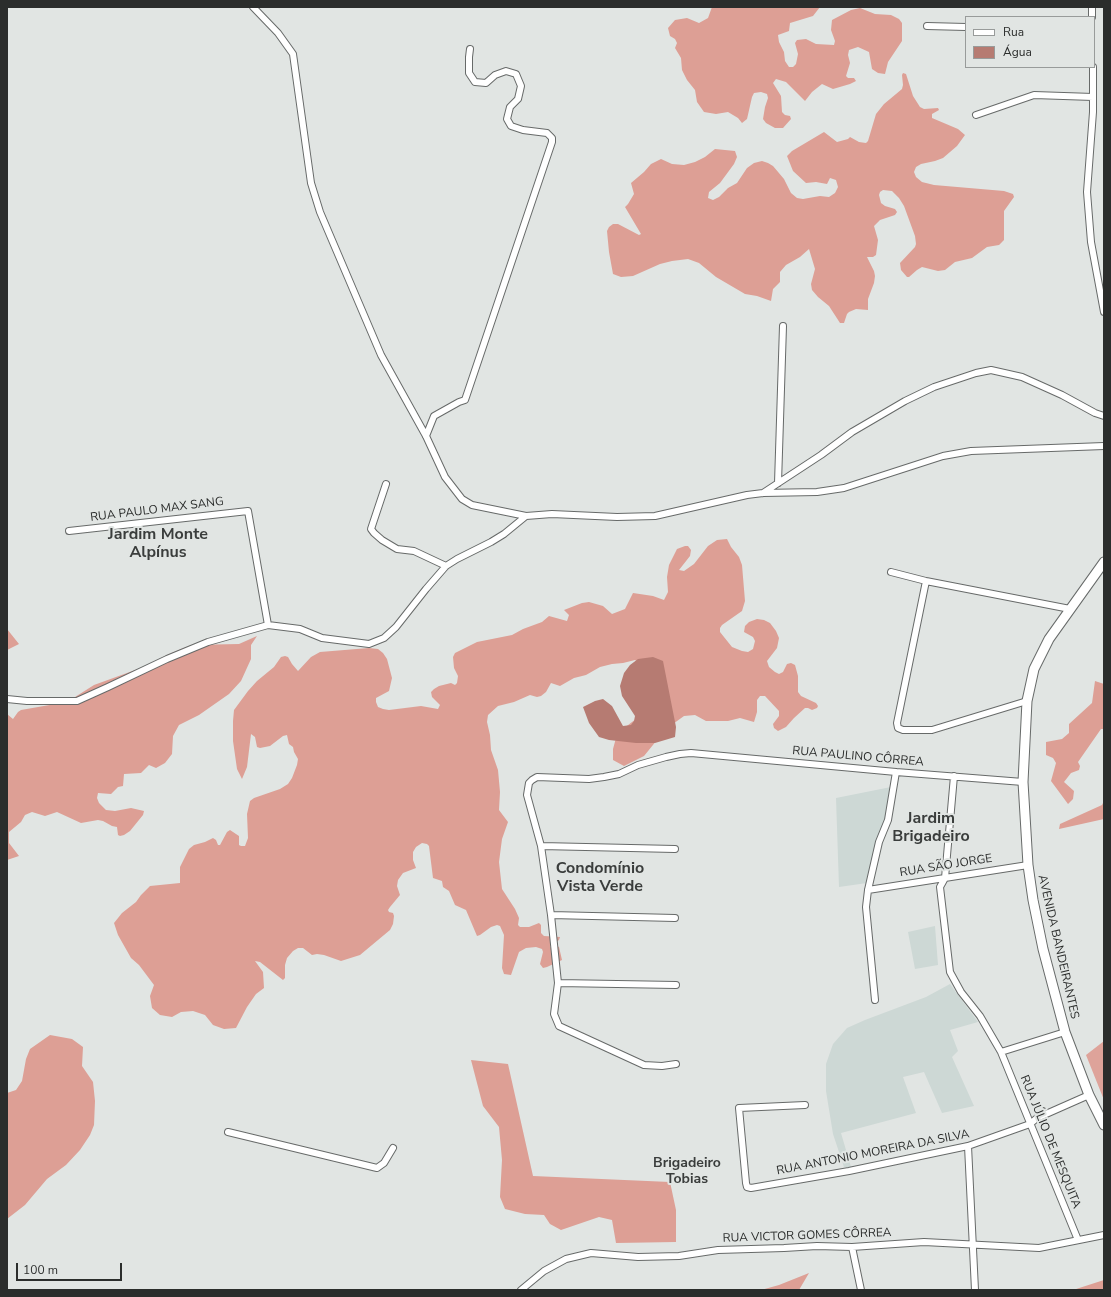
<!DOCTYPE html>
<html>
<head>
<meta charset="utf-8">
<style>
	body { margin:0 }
	#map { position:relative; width:1111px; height:1297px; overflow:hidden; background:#e1e5e3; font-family:"Nunito Sans",sans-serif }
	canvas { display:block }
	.frame { position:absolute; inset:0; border:8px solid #2b2d2c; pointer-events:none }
	.legend { position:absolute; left:965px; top:16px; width:130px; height:52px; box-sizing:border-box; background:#e1e5e3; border:1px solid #989b9a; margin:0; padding:5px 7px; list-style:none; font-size:12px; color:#2b2d2c }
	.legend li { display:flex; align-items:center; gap:8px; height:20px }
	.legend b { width:20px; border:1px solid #989b9a }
	.scale { position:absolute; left:16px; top:1263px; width:106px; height:18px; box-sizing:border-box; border:2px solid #2b2d2c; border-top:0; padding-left:5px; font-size:12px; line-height:14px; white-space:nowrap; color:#2b2d2c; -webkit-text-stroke:3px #e1e5e3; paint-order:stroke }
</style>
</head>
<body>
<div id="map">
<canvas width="1111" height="1297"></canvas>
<div class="frame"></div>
<ul class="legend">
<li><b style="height:5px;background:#fff"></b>Rua</li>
<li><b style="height:11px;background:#b67b72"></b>Água</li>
</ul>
<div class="scale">100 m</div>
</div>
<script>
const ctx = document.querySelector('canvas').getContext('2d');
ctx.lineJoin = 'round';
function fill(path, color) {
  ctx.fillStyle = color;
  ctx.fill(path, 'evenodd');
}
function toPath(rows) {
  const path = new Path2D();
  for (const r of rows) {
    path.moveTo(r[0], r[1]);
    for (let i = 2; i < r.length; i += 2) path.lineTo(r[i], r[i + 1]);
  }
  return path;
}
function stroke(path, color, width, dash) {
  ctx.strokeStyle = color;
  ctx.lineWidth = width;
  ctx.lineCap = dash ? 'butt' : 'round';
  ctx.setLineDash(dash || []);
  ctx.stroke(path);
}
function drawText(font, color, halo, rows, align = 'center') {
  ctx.font = font + ' "Nunito Sans",sans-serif';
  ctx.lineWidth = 4;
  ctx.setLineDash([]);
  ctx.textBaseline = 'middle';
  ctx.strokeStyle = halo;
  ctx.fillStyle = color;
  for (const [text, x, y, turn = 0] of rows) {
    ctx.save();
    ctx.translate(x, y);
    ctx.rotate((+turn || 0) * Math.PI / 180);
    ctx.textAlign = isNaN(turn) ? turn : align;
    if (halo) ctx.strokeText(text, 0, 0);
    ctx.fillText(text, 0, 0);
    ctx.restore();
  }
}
fill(toPath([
	[891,787,885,819,867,883,839,887,836,798],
	[935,926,938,965,915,969,908,932],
	[950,984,978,1022,950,1030,958,1051,952,1057,974,1106,942,1113,924,1072,903,1077,916,1113,841,1133,851,1167,844,1167,833,1134,826,1091,826,1064,833,1044,847,1028,865,1020,926,997]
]), '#cdd8d5');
fill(toPath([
	[1104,1041,1104,1100,1086,1055]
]), '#dea39a');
fill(toPath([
	[712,7,820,7,813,16,790,23,789,31,778,35,779,42,784,52,785,61,789,67,793,67,796,64,798,54,795,43,797,40,806,39,816,44,834,45,835,41,831,30,832,20,851,10,860,8,875,14,891,15,899,19,902,23,902,41,888,62,885,74,878,73,872,69,869,52,858,47,849,50,848,55,850,63,846,76,848,78,854,78,856,81,850,84,833,89,822,84,812,92,805,101,786,82,776,79,773,83,781,96,782,112,785,115,790,116,791,119,783,128,775,128,766,123,763,119,765,107,768,98,767,94,761,92,754,93,752,97,747,119,742,123,738,118,728,112,716,114,704,112,697,102,695,90,687,80,682,70,681,58,675,48,677,43,675,39,670,36,668,28,675,20,687,18,699,23,708,18],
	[903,73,906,74,913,96,920,107,924,109,938,108,939,110,932,114,932,118,958,129,965,135,957,146,943,158,935,161,921,164,916,167,914,172,916,177,922,182,934,185,1004,191,1013,194,1014,197,1004,211,1004,240,999,245,987,247,972,258,955,262,945,270,938,271,922,267,917,270,909,277,907,277,901,270,900,263,915,247,916,244,915,236,904,206,899,198,892,191,883,190,880,192,879,195,881,203,885,206,895,209,897,212,895,215,880,220,874,226,878,240,876,255,873,257,867,257,874,271,875,276,874,283,868,299,868,310,856,309,849,312,847,314,844,323,840,323,829,306,818,297,812,290,811,284,815,269,809,249,800,257,786,265,780,272,780,282,773,289,771,301,757,296,745,294,716,277,699,263,688,259,672,261,660,264,633,276,621,277,613,274,609,252,607,231,609,227,613,224,618,224,639,235,641,234,625,207,628,204,634,194,631,183,644,172,651,164,661,159,672,164,684,165,695,162,705,157,715,149,735,151,737,157,734,164,720,183,709,192,708,198,713,200,719,197,728,188,737,183,747,168,754,163,762,161,768,163,773,166,784,179,791,193,797,198,803,199,820,196,829,197,835,193,838,187,836,180,830,178,827,184,816,182,806,183,793,171,787,156,792,151,824,132,837,142,848,139,850,137,859,142,866,143,868,141,876,114,884,104,902,89,903,85,902,75],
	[727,539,731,547,739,557,742,565,745,601,742,611,722,625,720,628,720,632,732,647,742,651,748,652,753,649,755,641,753,637,744,632,745,626,749,622,757,619,764,620,770,623,776,631,779,638,777,648,767,661,769,667,775,672,779,674,783,672,787,664,791,663,795,665,798,676,798,692,801,696,816,703,818,706,817,708,812,710,808,708,805,708,794,718,786,727,778,731,774,728,773,724,779,716,779,711,765,696,760,696,757,700,757,712,754,722,740,718,728,721,706,721,695,715,684,716,666,729,644,756,624,766,613,760,613,749,616,738,623,729,650,708,645,666,635,660,623,663,612,664,600,667,586,675,574,678,560,686,551,683,546,692,541,696,537,697,530,695,514,702,498,706,488,715,487,722,490,735,491,750,498,770,500,792,499,810,508,822,502,839,499,862,502,889,515,909,519,918,518,925,520,927,529,927,539,923,541,925,541,933,544,936,560,937,559,940,550,946,551,948,557,946,559,947,562,960,547,967,543,968,540,964,543,952,542,949,536,947,526,948,519,952,511,975,504,974,502,968,504,935,500,926,497,925,491,927,480,935,477,936,466,910,455,905,449,891,443,887,442,881,433,878,429,846,427,844,422,843,416,847,413,852,413,860,416,868,403,873,398,880,397,886,400,895,390,907,388,910,389,912,393,913,394,916,393,924,390,930,360,955,341,961,324,955,317,954,312,955,303,948,298,948,293,951,287,958,285,965,285,978,283,980,260,962,255,961,263,972,264,988,256,994,247,1007,236,1028,224,1029,213,1025,205,1015,193,1011,181,1012,172,1017,160,1015,152,1008,150,996,154,985,139,965,131,958,118,935,114,923,122,913,136,902,141,895,150,886,180,883,180,867,189,849,194,845,205,842,213,838,216,840,218,845,220,845,227,832,230,830,239,836,239,845,241,846,245,846,248,838,247,814,250,801,254,798,280,789,288,784,292,778,297,765,298,759,294,752,293,747,289,744,287,735,283,736,270,746,260,748,257,747,255,737,251,734,247,767,242,779,237,769,233,741,233,721,234,710,248,691,257,681,274,667,281,657,285,656,288,657,292,664,298,671,311,657,320,652,369,648,378,649,383,653,387,659,392,678,389,691,376,698,376,702,378,707,383,709,389,710,421,706,438,709,440,705,432,697,431,692,434,689,439,686,451,683,455,685,457,683,458,676,454,668,453,657,455,653,477,642,512,635,523,629,542,622,549,616,567,621,569,615,564,610,582,603,589,602,603,606,612,614,625,609,633,593,653,596,664,600,668,592,667,577,669,565,677,549,685,546,688,546,691,550,690,556,679,570,684,571,694,564,708,546,717,540],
	[7,629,19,644,7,650],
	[257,636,251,645,251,659,241,681,229,694,199,715,179,725,173,736,172,754,165,763,156,768,149,765,141,773,124,774,123,786,118,787,111,794,98,793,97,798,99,803,106,810,115,811,131,808,144,811,143,815,130,831,124,835,120,836,118,835,117,827,112,826,103,821,98,820,81,823,57,812,45,816,32,812,25,815,21,822,9,832,9,843,19,856,7,860,7,714,13,719,18,712,21,710,61,703,64,704,94,685,138,669,140,669,169,654,191,645,239,644],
	[1095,681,1104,684,1104,729,1101,729,1078,762,1080,766,1079,770,1071,773,1064,782,1074,791,1073,799,1068,804,1051,781,1056,763,1053,758,1046,755,1046,742,1062,739,1069,733,1069,724,1092,703],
	[1104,801,1104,819,1059,829,1060,824,1102,805],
	[50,1035,72,1039,83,1047,82,1066,93,1082,95,1101,94,1125,90,1135,80,1150,66,1165,47,1179,25,1205,7,1219,7,1093,16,1090,22,1081,26,1059,30,1049],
	[471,1060,508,1064,533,1176,670,1182,676,1210,676,1242,616,1243,612,1220,599,1217,561,1230,550,1224,544,1215,525,1214,505,1209,500,1197,502,1160,499,1127,483,1106],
	[809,1273,799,1290,761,1290,779,1285],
	[1104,1280,1104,1290,1073,1290]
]), '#dd9f95');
fill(toPath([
	[653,657,663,661,676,727,675,737,655,743,636,743,609,740,599,737,589,723,583,707,595,701,603,699,612,706,623,726,631,725,634,721,635,716,622,696,620,686,624,673,630,665,638,659]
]), '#b67b72');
const minor = toPath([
	[253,7,278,33,293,54,311,183,320,212,381,355,426,436,445,477,462,499,472,505,526,516],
	[1092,17,1092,7],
	[927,26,966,27],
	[1093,67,1093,112,1087,192,1091,242,1104,312],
	[976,115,1034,95,1093,97],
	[426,436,434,416,459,402,465,400,552,142,552,138,547,133,523,130,511,126,507,119,510,107,518,99,521,86,516,74,506,71,495,75,486,83,475,82,469,73,469,57,470,49],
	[778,483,783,326],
	[386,484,371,529,374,533,382,540,397,549,414,551,446,566],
	[763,493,821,455,852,432,905,401,934,387,976,373,991,370,1022,377,1062,395,1095,413,1104,416],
	[69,531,248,511,268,625],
	[891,572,926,581,1070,609],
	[926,581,897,723,898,728,903,730,932,730,1027,701],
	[7,699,27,701,77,701,108,687,167,659,208,642,268,625,300,629,322,638,369,644,384,638,396,627,426,589,446,566,457,559,491,542,504,534,526,516,552,514,617,517,655,516,747,495,763,493,817,492,844,488,943,456,971,451,1104,446],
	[954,776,945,878,940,887,950,972,961,992,980,1016,1001,1052,1078,1240],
	[541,846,675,849],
	[868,890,1028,865],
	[551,915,675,918],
	[558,983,676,985],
	[875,1000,866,907,868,890,879,842,888,820,896,772],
	[1001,1052,1065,1032],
	[676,1064,662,1066,644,1065,559,1026,554,1014,558,983,551,915,541,846,527,795,529,783,532,780,537,777,589,779,604,777,619,774,638,765,666,757,680,754,691,753,896,772,1023,782],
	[805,1105,739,1108,746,1183,747,1187,751,1188,849,1171,968,1146,1030,1124,1037,1118,1089,1095],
	[228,1132,377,1168,384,1163,393,1148],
	[968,1146,975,1290],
	[852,1247,861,1290],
	[521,1290,544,1271,566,1259,591,1253,638,1257,679,1256,718,1250,784,1248,817,1246,852,1247,924,1242,1039,1248,1104,1235]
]);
const secondary = toPath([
	[1104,562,1049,639,1034,669,1027,701,1023,782,1028,865,1033,900,1043,949,1065,1032,1089,1095,1104,1125]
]);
stroke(minor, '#676a69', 8);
stroke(secondary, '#676a69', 11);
stroke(minor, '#fff', 6);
stroke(secondary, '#fff', 9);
drawText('12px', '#2b2d2c', '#e1e5e3', [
	["RUA PAULO MAX SANG",157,510,-7],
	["RUA PAULINO CÔRREA",858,757,5],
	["RUA SÃO JORGE",946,866,-9],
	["AVENIDA BANDEIRANTES",1058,947,77],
	["RUA JÚLIO DE MESQUITA",1050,1142,68],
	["RUA ANTONIO MOREIRA DA SILVA",873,1153,-11],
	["RUA VICTOR GOMES CÔRREA",807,1236,-2]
]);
drawText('bold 14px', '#3a3d3c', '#e1e5e3', [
	["Brigadeiro",687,1164],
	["Tobias",687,1180]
]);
drawText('bold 16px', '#3a3d3c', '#e1e5e3', [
	["Jardim Monte",158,535],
	["Alpínus",158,553],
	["Jardim",931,819],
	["Brigadeiro",931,837],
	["Condomínio",600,869],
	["Vista Verde",600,887]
]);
</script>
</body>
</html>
